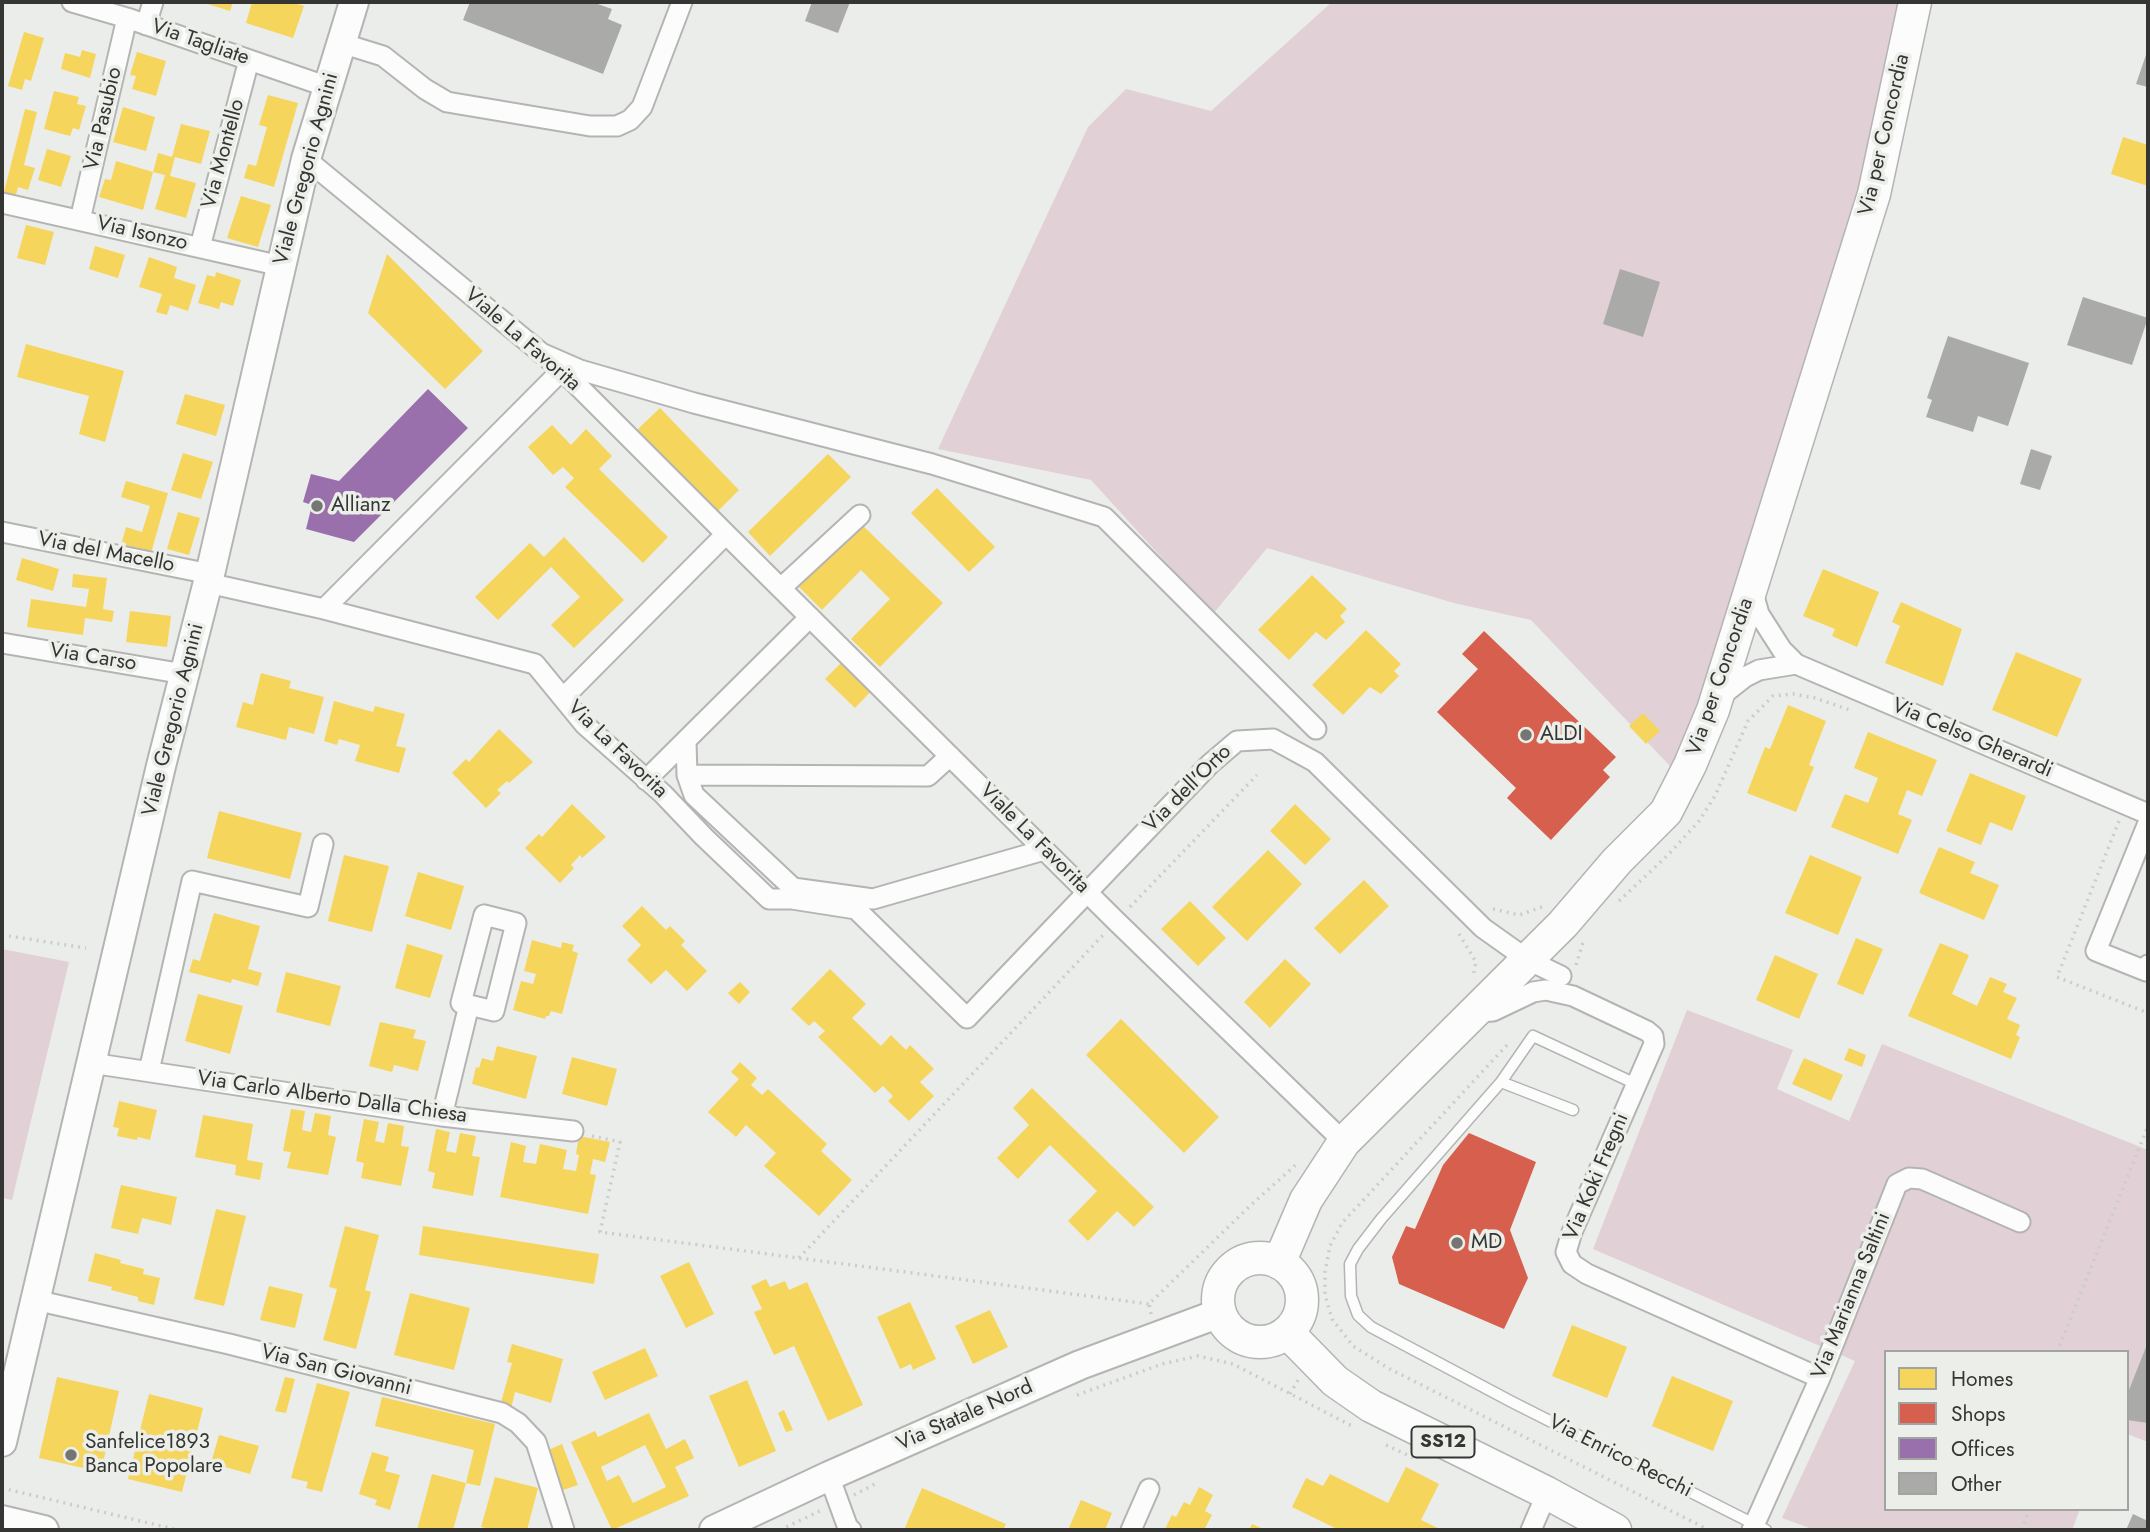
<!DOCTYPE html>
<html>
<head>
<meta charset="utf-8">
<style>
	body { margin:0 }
	#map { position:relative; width:2150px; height:1532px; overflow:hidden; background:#ebedea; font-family:Jost,sans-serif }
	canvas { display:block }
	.frame { position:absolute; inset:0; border:4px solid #353634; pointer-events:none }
	.legend { position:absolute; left:1884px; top:1350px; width:245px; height:161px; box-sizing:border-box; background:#ebeee9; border:2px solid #a2a4a1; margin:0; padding:9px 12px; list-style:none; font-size:21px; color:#353634 }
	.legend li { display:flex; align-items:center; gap:14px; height:35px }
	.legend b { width:35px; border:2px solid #a2a4a1 }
</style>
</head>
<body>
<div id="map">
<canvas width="2150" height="1532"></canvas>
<div class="frame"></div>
<ul class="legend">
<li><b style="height:19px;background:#f6d55c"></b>Homes</li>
<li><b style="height:19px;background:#d6604d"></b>Shops</li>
<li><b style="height:19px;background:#9970ab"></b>Offices</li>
<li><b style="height:19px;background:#aaaba9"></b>Other</li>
</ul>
</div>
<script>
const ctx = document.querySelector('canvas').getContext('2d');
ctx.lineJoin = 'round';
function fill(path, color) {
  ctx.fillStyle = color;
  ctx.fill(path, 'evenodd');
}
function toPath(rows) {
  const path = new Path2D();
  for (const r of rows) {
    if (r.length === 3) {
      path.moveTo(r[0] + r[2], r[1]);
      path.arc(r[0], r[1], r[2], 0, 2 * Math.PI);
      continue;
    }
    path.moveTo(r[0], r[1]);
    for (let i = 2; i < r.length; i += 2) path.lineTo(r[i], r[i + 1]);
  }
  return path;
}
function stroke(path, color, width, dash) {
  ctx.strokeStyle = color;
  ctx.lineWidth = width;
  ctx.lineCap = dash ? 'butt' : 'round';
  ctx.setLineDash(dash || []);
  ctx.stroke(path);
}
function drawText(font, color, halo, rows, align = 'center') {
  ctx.font = font + ' Jost,sans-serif';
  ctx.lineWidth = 7;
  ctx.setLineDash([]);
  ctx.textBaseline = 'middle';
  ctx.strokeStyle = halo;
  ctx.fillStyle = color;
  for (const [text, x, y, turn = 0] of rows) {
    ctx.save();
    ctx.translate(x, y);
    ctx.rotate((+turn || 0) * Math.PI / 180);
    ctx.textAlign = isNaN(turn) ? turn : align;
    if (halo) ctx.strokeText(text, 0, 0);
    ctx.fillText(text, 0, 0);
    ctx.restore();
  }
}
fill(toPath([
	[1332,2,1906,2,1862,202,1690,734,1671,767,1531,620,1454,603,1267,548,1213,614,1091,480,938,449,1088,127,1126,89,1211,111],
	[2,949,69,962,12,1200,2,1198],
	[1687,1010,1793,1050,1777,1089,1849,1121,1882,1044,2148,1150,2148,1442,2127,1434,2127,1352,1886,1352,1886,1509,2080,1509,2072,1530,1815,1530,1782,1518,1855,1361,1593,1249]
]), '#e1d0d5');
fill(toPath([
	[201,2,233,2,230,11],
	[252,2,291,2,304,6,293,38,246,23],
	[24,32,44,38,31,81,25,79,22,90,8,86],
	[82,50,96,54,90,78,61,69,65,53,80,57],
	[137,52,166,61,156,96,132,89,136,76,130,75],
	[54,91,79,97,77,104,86,106,79,130,73,128,70,136,44,129],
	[268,95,298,103,274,187,244,178,248,164,256,166,267,127,259,125],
	[123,107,155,117,146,151,113,142],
	[25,109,37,112,24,165,35,168,28,190,18,187,16,195,4,192],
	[181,124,210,131,201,164,175,157,170,176,196,183,186,218,155,209,165,175,153,172,158,153,172,157],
	[2123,137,2148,145,2148,186,2111,174],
	[47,149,71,156,61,187,38,180],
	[116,161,153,172,143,210,99,197,105,179,111,180],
	[241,196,271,205,258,247,227,238],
	[26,225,54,232,45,265,17,258],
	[95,246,125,255,118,278,89,269],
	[387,254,483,351,445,389,368,313],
	[149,257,177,267,174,278,196,285,188,311,170,305,167,315,156,312,162,294,139,287],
	[216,272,241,280,233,306,221,302,219,309,198,303,207,275,215,277],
	[26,344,124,371,105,442,79,434,89,396,17,377],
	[185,394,225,405,216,436,176,424],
	[660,408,739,490,717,512,637,430],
	[552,425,571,445,586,429,612,456,599,469,668,537,643,563,565,487,574,478,563,467,553,475,528,447],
	[183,453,213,462,201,499,171,490],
	[828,454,851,477,770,556,748,532],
	[126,481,168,493,151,553,121,545,126,527,142,532,150,506,121,497],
	[937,488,995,547,969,572,911,513],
	[178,512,200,518,189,555,167,549],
	[860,523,943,603,880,667,851,639,890,599,861,570,822,610,799,587],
	[564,537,624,600,574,648,551,625,580,597,551,567,498,620,475,597,530,543,544,557],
	[22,558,59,569,53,591,16,580],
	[1823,569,1879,592,1857,647,1832,636,1835,629,1803,616],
	[73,574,107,578,103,609,114,611,112,622,85,618,83,635,27,627,31,599,86,607,89,589,72,587],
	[1312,575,1347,609,1340,616,1345,622,1326,640,1316,632,1289,660,1258,630],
	[1901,602,1962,629,1943,686,1885,663,1900,626,1892,622],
	[130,611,171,616,167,647,126,642],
	[1366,630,1401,664,1394,671,1399,676,1381,694,1370,687,1343,715,1312,685],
	[2016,652,2082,679,2057,737,1992,710],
	[845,659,874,688,855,708,825,679],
	[261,673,291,681,289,688,324,697,314,734,289,727,286,740,236,727,243,702,253,705],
	[334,701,373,712,375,706,405,714,396,746,406,748,399,773,355,761,360,745,339,739,337,745,324,741],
	[1788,705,1826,721,1809,765,1814,767,1796,812,1747,793,1765,747,1770,749],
	[1643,713,1660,731,1646,744,1629,726],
	[499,729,533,762,509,783,507,781,497,790,501,793,486,808,452,773,466,759,469,762],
	[1868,732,1937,760,1922,796,1907,790,1898,814,1912,820,1898,854,1831,827,1845,794,1868,803,1878,778,1854,768],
	[1970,773,2026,796,2012,831,1990,822,1981,845,1946,831],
	[572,804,606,837,582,858,580,855,571,865,574,868,560,883,525,848,539,834,542,837],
	[1295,804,1331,839,1305,865,1270,831],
	[219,811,302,833,290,879,207,858],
	[1939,847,1975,862,1970,873,1999,885,1984,920,1919,893],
	[1268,850,1302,884,1247,941,1212,907],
	[344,855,389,866,372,932,328,921],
	[1810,855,1862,877,1838,935,1785,913],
	[418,872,464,886,451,930,405,916],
	[1364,880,1389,906,1340,954,1314,928],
	[1190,901,1226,938,1198,966,1161,929],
	[642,906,666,930,670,926,685,941,681,945,707,971,687,991,666,970,651,984,627,960,641,945,622,926],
	[214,913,260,926,248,969,262,973,258,986,232,979,231,983,189,972,193,959,200,961],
	[1856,938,1883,949,1863,995,1837,984],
	[532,940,561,948,562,942,574,945,572,951,578,953,562,1014,551,1011,549,1016,546,1016,545,1019,513,1010,521,981,533,984,536,974,524,971],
	[1940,943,1969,955,1952,994,1977,1006,1990,977,2007,984,2003,992,2017,998,2007,1019,2020,1025,2016,1035,2020,1037,2011,1059,1908,1016],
	[407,944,443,955,430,998,395,988],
	[1775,955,1818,974,1799,1019,1756,1000],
	[1285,959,1311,984,1270,1028,1244,1002],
	[830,969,866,1004,852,1018,881,1046,891,1035,906,1050,910,1045,934,1069,920,1082,934,1096,909,1121,888,1101,893,1096,883,1086,875,1093,818,1037,825,1031,814,1021,809,1026,791,1009],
	[286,972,341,986,330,1026,276,1012],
	[740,982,750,992,739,1004,728,993],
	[198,994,243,1006,230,1054,185,1041],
	[1121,1019,1219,1117,1184,1153,1086,1055],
	[380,1022,416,1030,413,1038,426,1041,418,1071,394,1065,392,1072,369,1066],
	[497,1046,537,1056,526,1099,472,1084,476,1067,479,1068,482,1058,493,1061],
	[1849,1048,1866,1055,1862,1067,1844,1060],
	[572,1057,617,1069,607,1106,562,1094],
	[1804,1058,1843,1075,1831,1101,1792,1084],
	[740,1062,757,1078,751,1085,762,1095,768,1089,827,1144,821,1151,852,1180,819,1216,764,1166,776,1153,746,1125,736,1137,708,1112,739,1079,731,1072],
	[1032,1088,1154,1207,1134,1227,1117,1211,1088,1241,1068,1221,1097,1191,1050,1145,1018,1179,997,1158,1029,1125,1013,1108],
	[119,1101,157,1110,150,1140,138,1137,137,1140,117,1136,119,1128,113,1127],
	[291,1109,305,1111,302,1130,311,1132,315,1113,331,1116,328,1135,336,1137,328,1175,287,1168,291,1152,283,1151],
	[203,1115,253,1124,247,1160,263,1163,260,1180,235,1175,236,1165,195,1157],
	[364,1119,379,1122,375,1141,384,1143,388,1123,404,1126,401,1146,409,1147,401,1186,361,1178,364,1163,356,1161],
	[436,1129,450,1132,446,1151,456,1153,460,1133,476,1136,472,1156,480,1157,473,1196,432,1188,435,1173,428,1171],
	[579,1136,610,1142,605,1162,593,1159,590,1174,596,1175,588,1214,500,1197,511,1142,526,1146,523,1162,536,1164,540,1144,567,1150,563,1169,576,1171,579,1155,576,1154],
	[121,1185,177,1197,171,1225,142,1218,138,1234,111,1228],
	[216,1209,246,1216,224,1306,194,1299],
	[345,1226,379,1235,365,1290,371,1292,356,1349,323,1340,337,1289,329,1287],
	[423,1226,599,1254,594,1284,419,1255],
	[95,1253,121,1260,120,1263,144,1269,143,1274,160,1278,154,1305,138,1301,138,1297,111,1290,112,1287,88,1281],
	[689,1262,714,1314,686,1328,660,1276],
	[766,1279,770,1287,785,1281,789,1290,807,1282,863,1405,828,1421,794,1346,774,1355,754,1312,762,1309,751,1286],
	[269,1286,303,1294,295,1328,260,1320],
	[410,1293,470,1308,454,1370,394,1355],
	[910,1302,936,1359,913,1370,911,1364,900,1369,877,1317],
	[990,1310,1008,1347,973,1364,955,1326],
	[1572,1325,1627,1347,1607,1398,1552,1376],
	[512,1344,563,1359,551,1403,515,1392,511,1409,500,1406,512,1363,507,1362],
	[645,1348,658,1376,605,1400,592,1372],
	[1672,1376,1733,1401,1713,1451,1652,1426],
	[57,1377,119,1391,101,1472,39,1458],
	[285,1377,295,1379,286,1413,275,1411],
	[747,1380,776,1451,739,1467,709,1396],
	[317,1383,350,1392,322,1492,306,1488,308,1482,291,1478],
	[149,1394,203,1408,182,1492,128,1479],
	[382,1397,495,1424,480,1486,466,1483,474,1450,375,1426],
	[784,1410,793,1430,786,1432,778,1413],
	[649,1413,666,1449,685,1439,694,1458,675,1467,689,1496,612,1530,571,1442,595,1431,598,1437],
	[645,1445,666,1487,633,1503,619,1475,607,1481,601,1467],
	[219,1435,259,1446,250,1474,211,1463],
	[562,1444,578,1485,563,1490,548,1450],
	[372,1452,389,1457,385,1471,400,1475,390,1510,375,1505,377,1500,359,1494],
	[1406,1467,1439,1484,1421,1520,1442,1530,1339,1530,1292,1507,1306,1478,1323,1486,1330,1474,1388,1503],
	[432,1474,466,1483,453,1530,417,1530],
	[495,1477,538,1488,527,1530,495,1530,481,1527],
	[1199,1487,1213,1495,1205,1511,1212,1515,1204,1530,1165,1529,1172,1515,1176,1517,1184,1502,1190,1505],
	[922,1488,1006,1524,1003,1530,904,1530],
	[1081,1500,1112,1513,1105,1530,1068,1530],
	[1252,1524,1266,1530,1249,1530]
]), '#f6d55c');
fill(toPath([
	[1484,631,1616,757,1603,770,1610,777,1551,840,1507,798,1516,788,1437,712,1478,669,1462,654],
	[1469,1133,1536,1162,1510,1230,1528,1278,1504,1329,1399,1284,1392,1257,1406,1226,1415,1229,1443,1165]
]), '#d6604d');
fill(toPath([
	[428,389,468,428,354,542,306,529,312,505,303,502,311,474,339,481]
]), '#9970ab');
fill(toPath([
	[470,2,592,2,612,9,608,19,622,25,603,74,463,20],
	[812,2,850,2,838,33,805,21],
	[2148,49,2148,87,2136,84],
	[1620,269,1660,282,1643,337,1603,324],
	[2083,297,2148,318,2132,365,2067,345],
	[1948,336,2029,363,2008,426,1978,416,1973,432,1926,417,1932,400,1927,398],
	[2031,449,2052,456,2040,490,2020,484],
	[2148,1342,2148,1423,2127,1420,2127,1395],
	[2133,1514,2148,1521,2148,1530,2126,1530]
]), '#aaaba9');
const service = toPath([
	[1501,1082,1573,1110],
	[1636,1084,1533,1036,1501,1082,1381,1219,1358,1249,1350,1264,1351,1296,1358,1315,1371,1327,1512,1402,1766,1530]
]);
const minor = toPath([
	[72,2,127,18,328,87],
	[146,25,153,2],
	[341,43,383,56,425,89,447,102,590,126,617,126,630,120,642,107,682,2],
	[306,159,562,370,726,534],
	[2,203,281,266],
	[80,220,127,18],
	[200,247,249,60],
	[541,353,580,370,694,403,932,464,1104,517,1316,729],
	[2,532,210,574],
	[208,583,324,609,535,664,585,725,663,794,704,837,769,899,792,899,856,909,967,1018,1210,764,1237,741,1273,739,1315,762,1483,928,1528,960,1561,976],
	[781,588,860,515],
	[1752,589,1759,614,1782,650,1796,664,2148,814],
	[324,609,562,370],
	[2,643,184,674],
	[563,698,726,534,1116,921,1344,1142],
	[1717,699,1745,677,1759,670,1796,664],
	[686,742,687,775,928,776,950,756],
	[687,775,694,795,793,888,873,899,1044,850],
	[646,780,810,617],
	[2148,823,2096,951,2146,971,2148,965],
	[484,915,516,923,494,1011,461,1003,484,915],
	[1479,1012,1493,1011,1533,992,1546,990,1573,996,1647,1031,1653,1036,1654,1044,1572,1232,1566,1252,1572,1264,1587,1274,1820,1378],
	[91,1063,442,1116,573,1131],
	[149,1071,192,881,308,907,323,844],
	[442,1116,469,1005],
	[35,1300,229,1344,502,1413,518,1423,536,1442,564,1530],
	[829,1476,848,1528,851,1530],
	[1131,1530,1149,1489],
	[1531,1530,1547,1493],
	[1752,1530,1820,1378,1897,1184,1909,1178,1922,1179,2020,1222]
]);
const secondary = toPath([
	[2,1442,161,766,210,574,306,159,354,2],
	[2,1520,44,1530],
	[714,1530,829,1476,1080,1365,1220,1313]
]);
const primary = toPath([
	[1260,1300,42],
	[1279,1263,1306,1200,1344,1142,1563,924,1617,861,1666,812,1690,765,1713,710,1874,194,1915,2],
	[1287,1332,1335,1381,1371,1406,1547,1493,1615,1530]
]);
stroke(service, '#b4b5b3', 13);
stroke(minor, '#b4b5b3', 23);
stroke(secondary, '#b4b5b3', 32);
stroke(primary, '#b4b5b3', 35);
stroke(toPath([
	[2119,821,2057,977,2148,1013],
	[1619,901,1669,854,1699,821,1715,796,1748,721,1773,696,1793,694,1815,698,1850,710],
	[1130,907,1257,775],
	[1493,909,1519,915,1542,907],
	[1459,934,1476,962,1473,977],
	[2,935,86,948],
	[1576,965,1584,939],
	[1507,1045,1342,1223,1330,1246,1325,1272,1325,1295,1332,1319,1353,1346,1388,1368,1709,1530],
	[592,1136,620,1142,600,1232,1149,1304],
	[799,1258,1103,935],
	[1151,1314,1149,1304,1251,1205,1299,1162],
	[2057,1352,2148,1126],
	[1290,1394,1298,1380],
	[1077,1395,1162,1364,1198,1356,1233,1364,1352,1426],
	[1386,1445,1414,1458],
	[2,1488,178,1530],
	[854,1495,875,1484],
	[780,1530,822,1510],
	[2022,1530,2029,1509]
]), '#ccc', 3.5, [2, 5]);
stroke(service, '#fcfcfc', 10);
stroke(minor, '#fcfcfc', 19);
stroke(secondary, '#fcfcfc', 28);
stroke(primary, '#fcfcfc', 32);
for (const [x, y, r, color] of [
	[317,506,7,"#757674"],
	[1526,735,7,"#757674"],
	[1457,1243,7,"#757674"],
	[71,1455,7,"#757674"]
]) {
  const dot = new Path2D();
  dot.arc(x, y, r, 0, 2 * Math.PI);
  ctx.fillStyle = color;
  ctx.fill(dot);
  stroke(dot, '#ebeee9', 2.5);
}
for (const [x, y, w] of [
	[1443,1442,63]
]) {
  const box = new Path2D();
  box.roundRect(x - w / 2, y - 15.5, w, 31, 5);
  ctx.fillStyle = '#ebeee9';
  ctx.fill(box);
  stroke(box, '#353634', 2);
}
drawText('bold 19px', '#353634', null, [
	["SS12",1443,1442]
]);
drawText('21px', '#353634', '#ebeee9', [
	["Via Tagliate",200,43,19],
	["Via Pasubio",104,119,-77],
	["Via per Concordia",1885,135,-77],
	["Via Montello",224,154,-75],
	["Viale Gregorio Agnini",307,169,-75],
	["Via Isonzo",142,234,13],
	["Viale La Favorita",522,340,41],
	["Via del Macello",106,553,11],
	["Via Carso",93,658,9],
	["Via per Concordia",1721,677,-71],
	["Viale Gregorio Agnini",174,720,-76],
	["Via Celso Gherardi",1972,739,23],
	["Via La Favorita",617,750,44],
	["Via dell'Orto",1188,789,-45],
	["Viale La Favorita",1034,839,45],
	["Via Carlo Alberto Dalla Chiesa",332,1098,8],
	["Via Koki Fregni",1597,1177,-67],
	["Via Marianna Saltini",1852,1296,-68],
	["Via San Giovanni",336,1371,14],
	["Via Statale Nord",965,1416,-24],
	["Via Enrico Recchi",1620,1457,27]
]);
drawText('21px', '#353634', '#ebeee9', [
	["Allianz",331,506],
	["ALDI",1540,735],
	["MD",1471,1243],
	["Sanfelice1893",85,1443],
	["Banca Popolare",85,1467]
], 'left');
</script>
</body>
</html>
